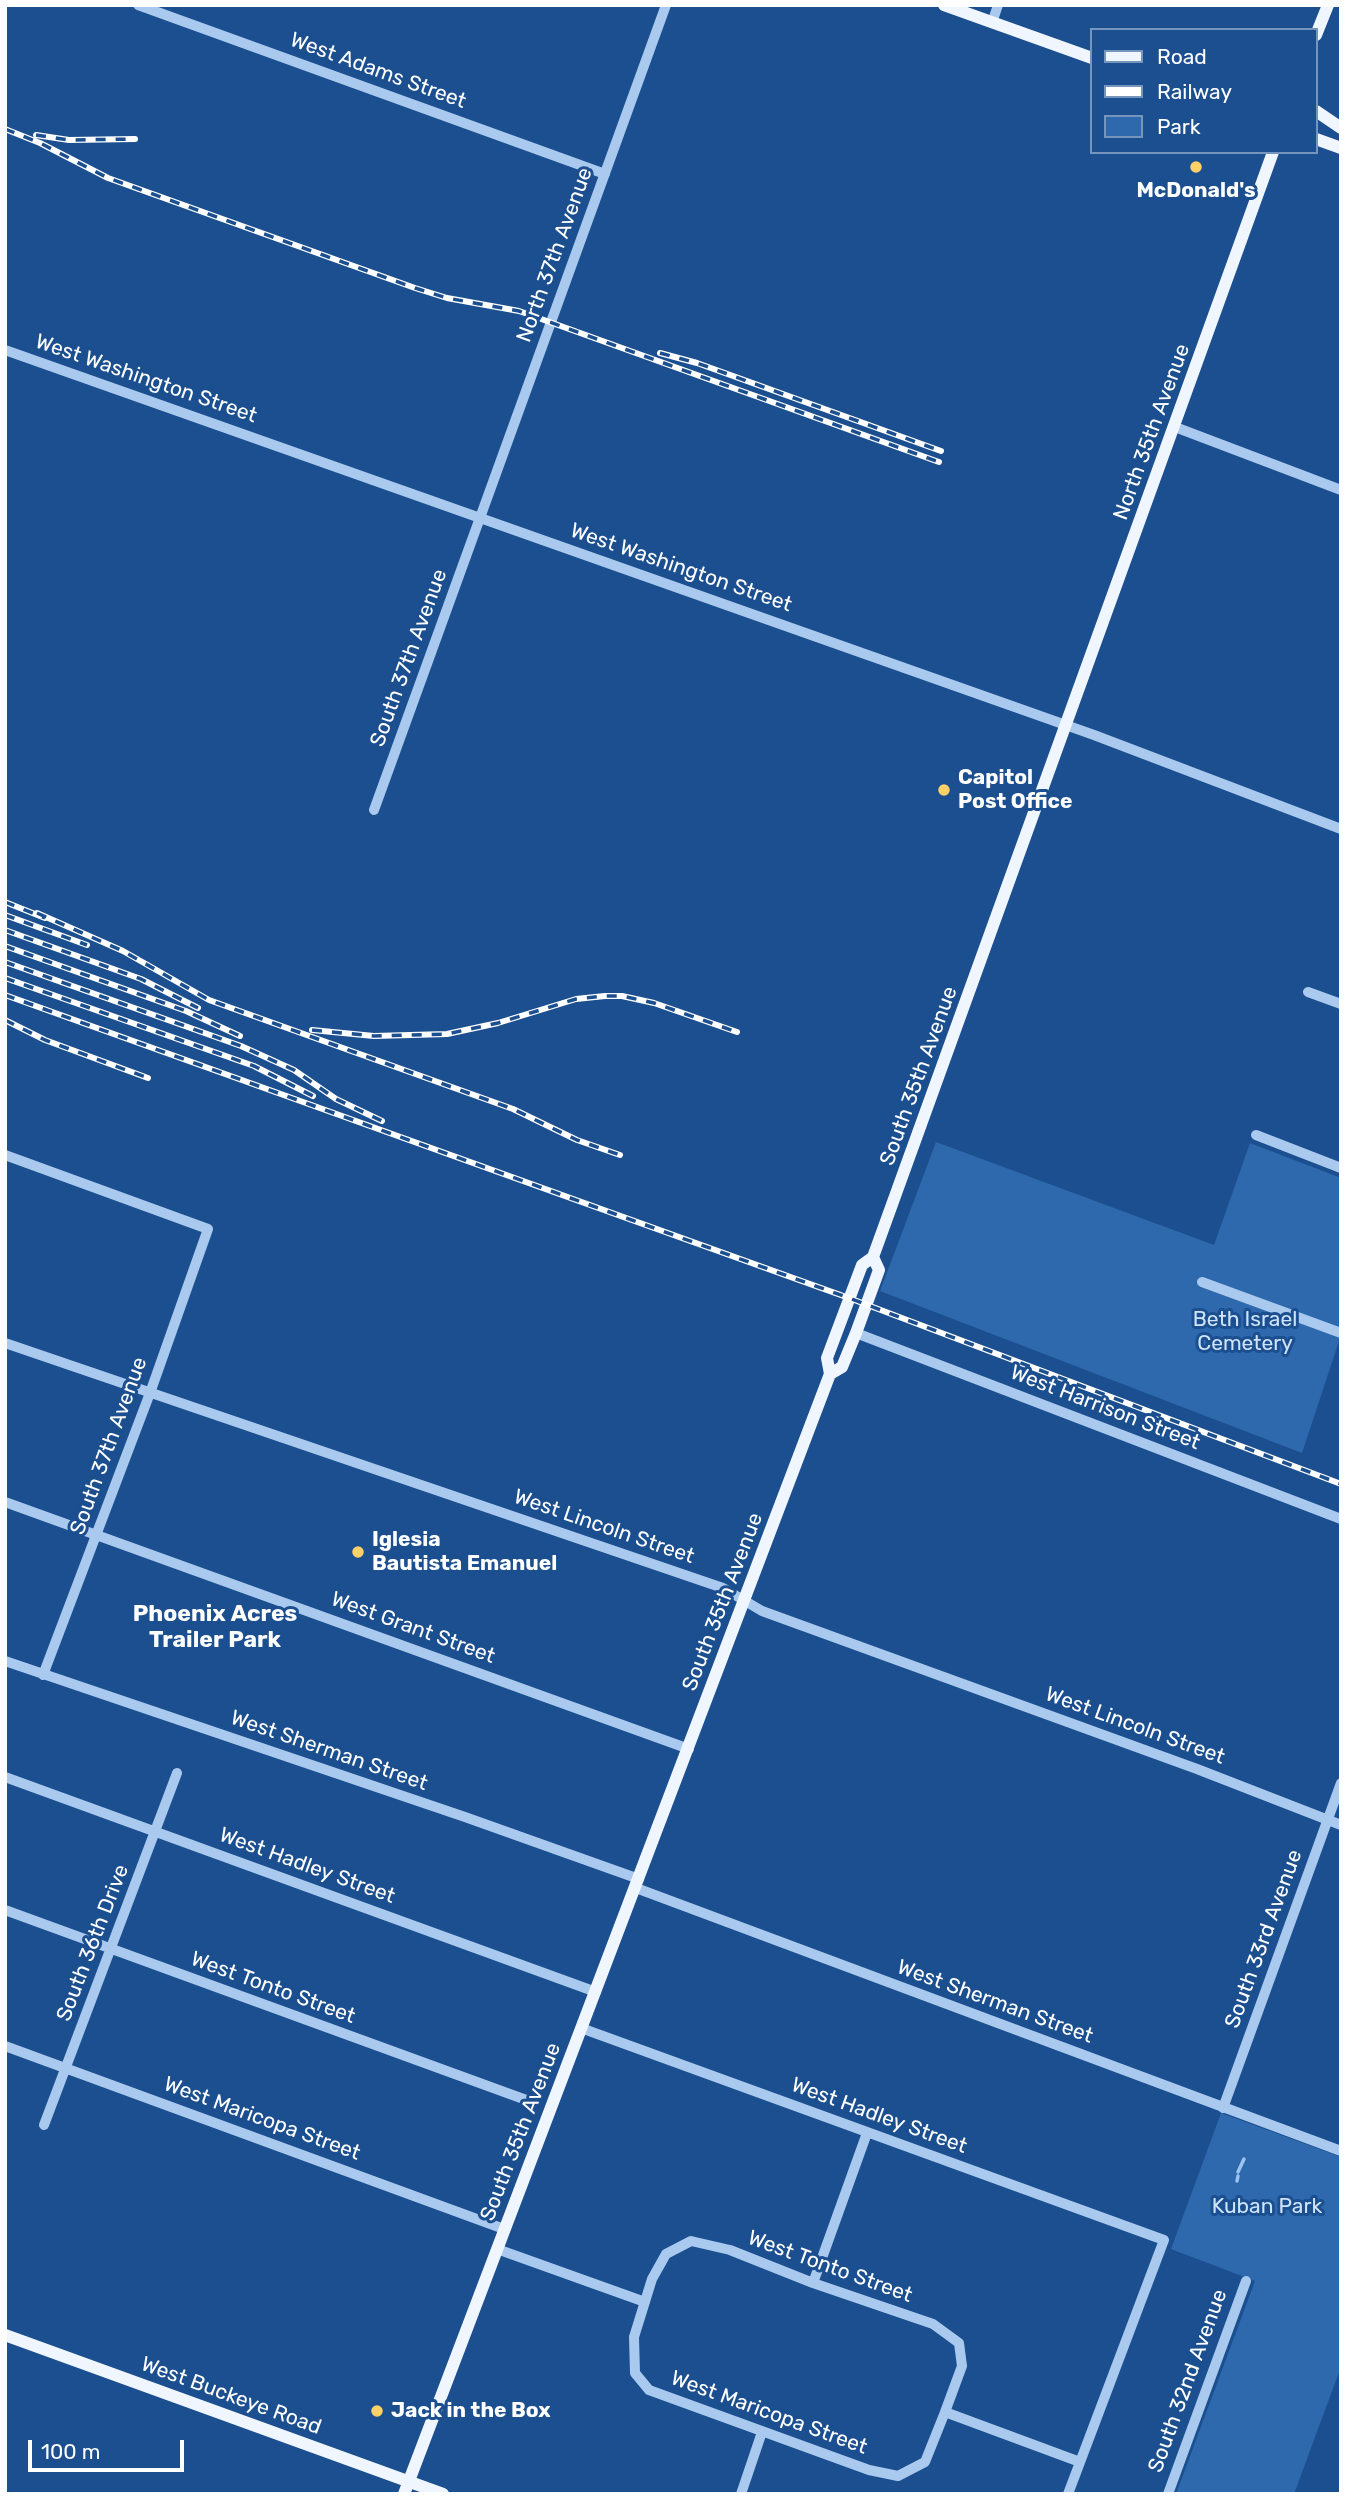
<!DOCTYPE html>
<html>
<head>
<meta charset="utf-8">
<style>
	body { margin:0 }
	#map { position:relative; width:1346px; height:2499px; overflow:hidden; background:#1b4f8f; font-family:Rubik,sans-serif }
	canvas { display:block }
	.frame { position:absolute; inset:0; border:7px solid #fff; pointer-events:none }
	.legend { position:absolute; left:1090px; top:28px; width:228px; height:126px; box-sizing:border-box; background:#1b4f8f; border:2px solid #7695bc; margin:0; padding:9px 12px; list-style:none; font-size:21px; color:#fff }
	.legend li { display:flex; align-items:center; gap:14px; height:35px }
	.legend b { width:35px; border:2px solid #7695bc }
	.scale { position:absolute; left:28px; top:2440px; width:156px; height:32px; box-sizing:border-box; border:4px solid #fff; border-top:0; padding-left:9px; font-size:21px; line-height:24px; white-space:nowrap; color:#fff; -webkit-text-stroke:5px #1b4f8f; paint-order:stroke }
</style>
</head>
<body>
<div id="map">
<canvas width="1346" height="2499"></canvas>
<div class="frame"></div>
<ul class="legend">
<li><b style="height:9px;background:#f0f6ff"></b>Road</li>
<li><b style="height:9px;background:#fff"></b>Railway</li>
<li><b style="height:19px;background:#2e69ad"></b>Park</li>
</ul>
<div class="scale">100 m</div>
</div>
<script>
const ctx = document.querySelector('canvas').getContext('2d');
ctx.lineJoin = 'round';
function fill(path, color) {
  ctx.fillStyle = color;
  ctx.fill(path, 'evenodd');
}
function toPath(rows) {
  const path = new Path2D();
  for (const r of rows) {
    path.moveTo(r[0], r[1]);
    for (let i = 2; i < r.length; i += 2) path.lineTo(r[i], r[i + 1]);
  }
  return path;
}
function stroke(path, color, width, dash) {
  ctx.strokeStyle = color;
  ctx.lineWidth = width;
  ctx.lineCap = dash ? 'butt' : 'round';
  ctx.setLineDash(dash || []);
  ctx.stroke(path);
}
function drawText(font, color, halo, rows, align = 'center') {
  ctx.font = font + ' Rubik,sans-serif';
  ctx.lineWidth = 6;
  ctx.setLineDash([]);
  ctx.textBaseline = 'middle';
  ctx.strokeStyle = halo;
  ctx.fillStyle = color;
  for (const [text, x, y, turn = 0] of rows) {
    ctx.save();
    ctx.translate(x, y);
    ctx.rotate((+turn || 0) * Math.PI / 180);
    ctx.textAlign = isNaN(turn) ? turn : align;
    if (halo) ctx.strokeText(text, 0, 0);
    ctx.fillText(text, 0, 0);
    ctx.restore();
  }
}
fill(toPath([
	[936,1142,1214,1245,1250,1143,1341,1178,1341,1335,1302,1453,880,1291],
	[1221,2113,1341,2157,1341,2367,1294,2494,1176,2494,1255,2281,1171,2249]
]), '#2e69ad');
stroke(toPath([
	[1238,2172,1244,2159],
	[1237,2181,1238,2176]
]), '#9cc4f0', 3.5);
stroke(toPath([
	[138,5,605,174],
	[992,23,998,5],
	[5,350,1094,735,1341,829],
	[1175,427,1341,490],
	[374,810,666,5],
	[1308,992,1341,1004],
	[1256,1135,1341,1168],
	[5,1155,208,1229,150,1393,43,1675],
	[1202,1282,1341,1333],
	[856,1333,1341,1519],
	[5,1343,723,1588,762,1611,1197,1769,1341,1825],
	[5,1502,689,1749],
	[5,1661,465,1817,639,1879],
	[5,1777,596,1992],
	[636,1888,1341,2151],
	[5,1910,529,2101],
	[581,2028,1164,2240,1068,2494],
	[5,2046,504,2229],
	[1223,2108,1341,1783],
	[44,2125,177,1773],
	[497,2249,645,2302],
	[813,2283,867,2133],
	[945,2412,962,2366,959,2343,933,2324,813,2283,730,2250,691,2241,666,2254,652,2279,634,2337,635,2373,649,2390,869,2470,898,2476,925,2462,945,2412,1080,2462],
	[741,2494,762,2432],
	[1168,2494,1246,2281]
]), '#a9c9ee', 10);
stroke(toPath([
	[944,5,1092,58],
	[1316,35,1328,5],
	[1316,111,1341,128],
	[1316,139,1341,148],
	[830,1374,842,1367,856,1333,879,1270,873,1257],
	[5,2335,443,2494],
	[404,2494,822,1395,830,1374,827,1358,862,1265,873,1257,1273,152]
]), '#f0f6ff', 12);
const rail = toPath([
	[5,129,40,143,108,178,415,288,447,298,519,311,939,462],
	[36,135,69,140,135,139],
	[660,353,697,363,941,451],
	[5,902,45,918],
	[37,913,123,951,209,1000,513,1109,577,1140,620,1155],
	[5,915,87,945],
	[5,930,141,979,198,1008],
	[5,946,186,1011,240,1036],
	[5,962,241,1046,294,1070,336,1099,382,1121],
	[5,978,254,1066,313,1096],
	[5,995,849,1298,1341,1484],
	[5,1020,45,1040,148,1078],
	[312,1030,374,1036,447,1034,498,1023,576,999,605,996,622,996,654,1003,737,1032]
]);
stroke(rail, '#fff', 6);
stroke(rail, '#1b4f8f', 3.5, [10]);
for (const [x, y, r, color] of [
	[1196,167,7,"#ffd166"],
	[944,790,7,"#ffd166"],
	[358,1552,7,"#ffd166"],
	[377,2411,7,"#ffd166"]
]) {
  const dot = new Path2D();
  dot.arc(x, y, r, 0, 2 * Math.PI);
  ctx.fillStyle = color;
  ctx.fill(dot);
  stroke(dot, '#1b4f8f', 2.5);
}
drawText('21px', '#fff', '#1b4f8f', [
	["West Adams Street",378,71,20],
	["North 37th Avenue",555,255,-70],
	["West Washington Street",146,379,19],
	["North 35th Avenue",1152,432,-70],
	["West Washington Street",681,568,19],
	["South 37th Avenue",409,658,-70],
	["South 35th Avenue",919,1076,-70],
	["West Harrison Street",1105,1408,21],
	["South 37th Avenue",109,1446,-70],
	["West Lincoln Street",604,1527,19],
	["South 35th Avenue",723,1602,-69],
	["West Grant Street",413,1628,20],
	["West Lincoln Street",1135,1726,20],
	["West Sherman Street",329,1751,19],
	["West Hadley Street",307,1866,20],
	["South 33rd Avenue",1264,1939,-70],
	["South 36th Drive",93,1943,-69],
	["West Tonto Street",273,1988,20],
	["West Sherman Street",995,2002,20],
	["West Hadley Street",879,2116,20],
	["West Maricopa Street",262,2119,20],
	["South 35th Avenue",521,2132,-69],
	["West Tonto Street",830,2267,20],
	["South 32nd Avenue",1188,2381,-70],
	["West Buckeye Road",231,2396,20],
	["West Maricopa Street",769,2413,20]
]);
drawText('bold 21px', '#fff', '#1b4f8f', [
	["McDonald's",1196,191,"center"],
	["Capitol",958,778],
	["Post Office",958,802],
	["Iglesia",372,1540],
	["Bautista Emanuel",372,1564],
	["Jack in the Box",391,2411]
], 'left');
drawText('21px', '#cfe3fa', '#1b4f8f', [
	["Beth Israel",1245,1320],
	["Cemetery",1245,1344],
	["Kuban Park",1267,2207]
]);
drawText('bold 23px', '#fff', '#1b4f8f', [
	["Phoenix Acres",215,1614],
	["Trailer Park",215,1640]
]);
</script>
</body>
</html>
